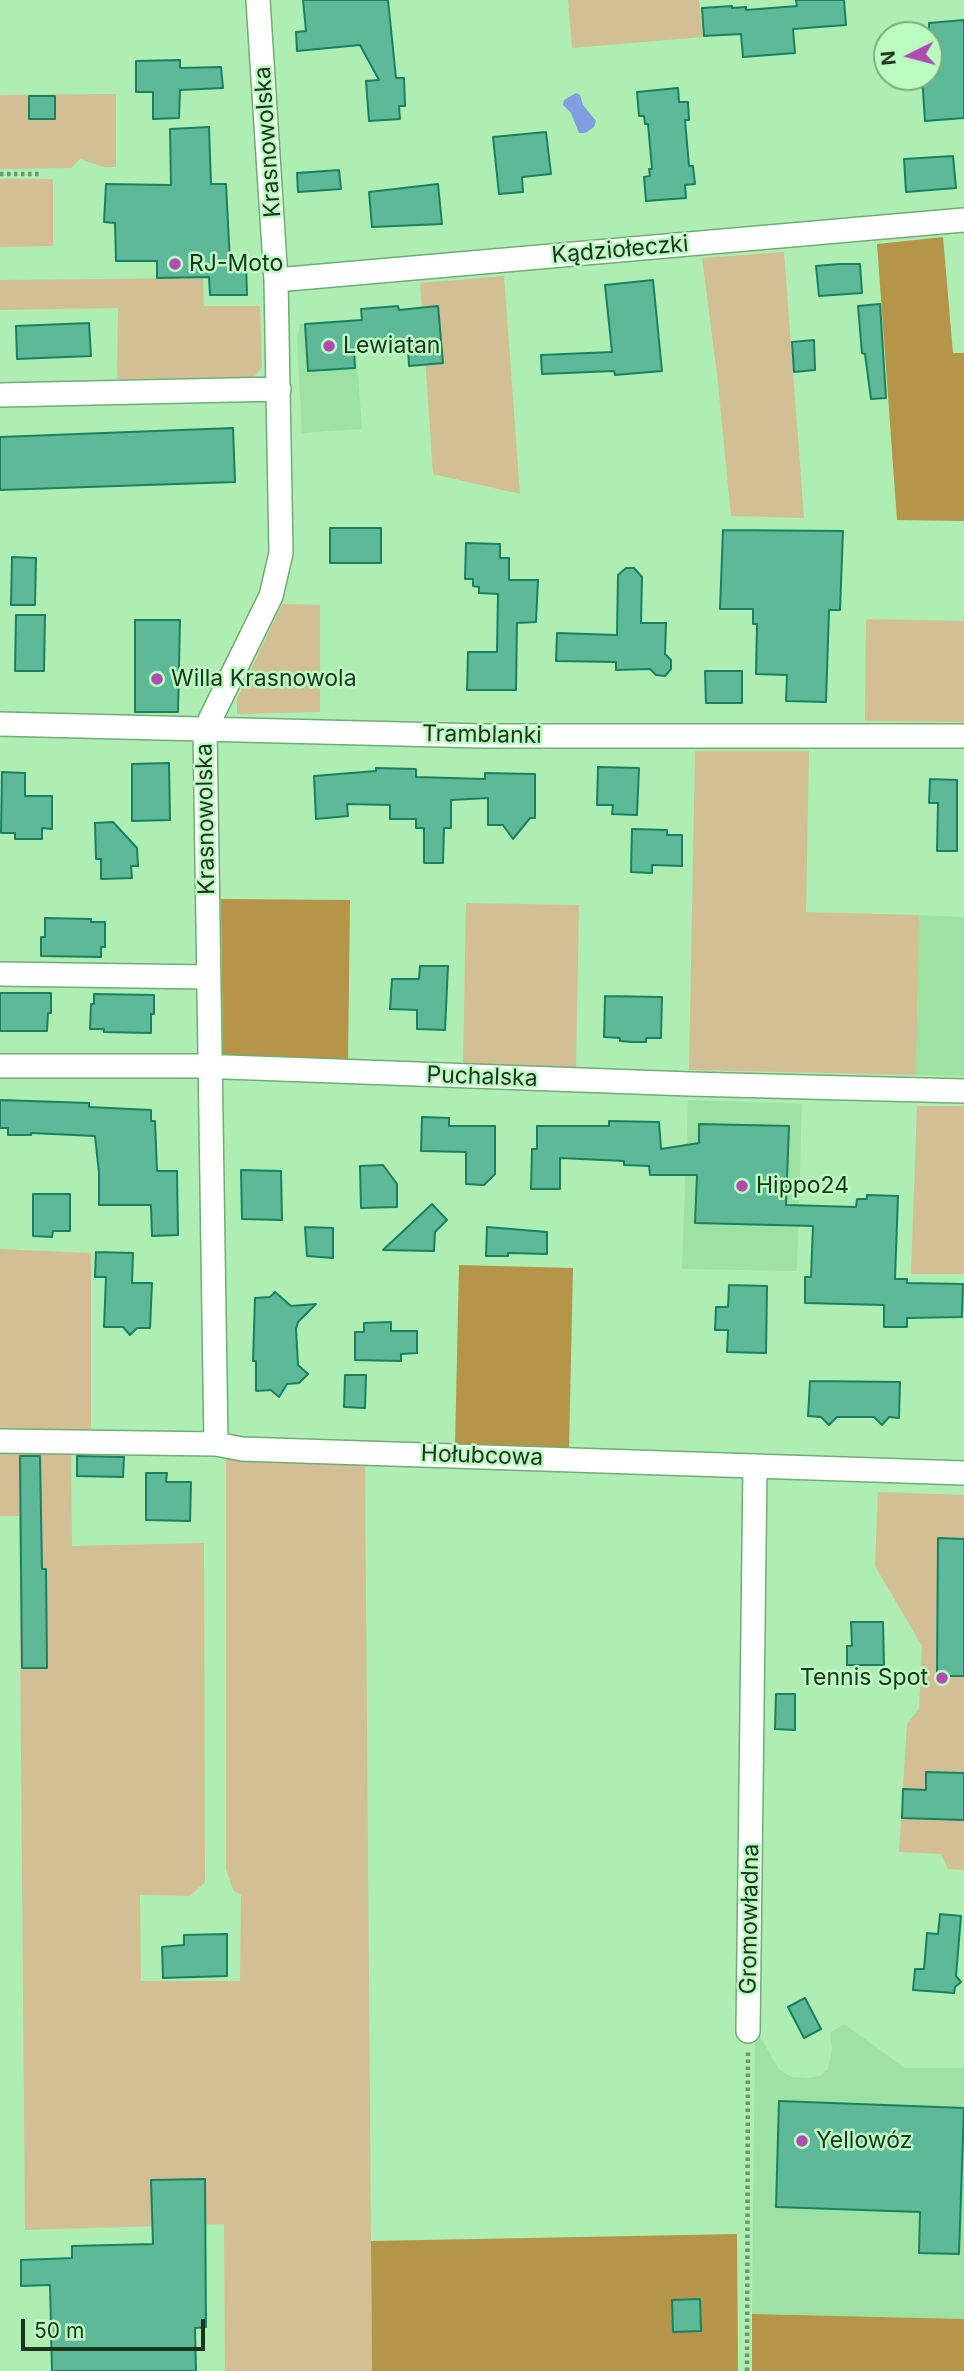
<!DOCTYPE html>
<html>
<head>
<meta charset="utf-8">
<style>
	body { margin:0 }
	#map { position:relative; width:964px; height:2371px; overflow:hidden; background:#aeeeb3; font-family:Inter,sans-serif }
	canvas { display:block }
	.north { position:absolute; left:873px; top:21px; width:70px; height:70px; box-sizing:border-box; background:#bbfcc0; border:2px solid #7bac7f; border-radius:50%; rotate:264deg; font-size:19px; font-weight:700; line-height:28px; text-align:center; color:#1b341d }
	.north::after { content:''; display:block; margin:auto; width:24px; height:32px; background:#af4bb1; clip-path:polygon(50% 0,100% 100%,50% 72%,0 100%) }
	.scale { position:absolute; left:21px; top:2319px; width:184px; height:32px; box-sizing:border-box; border:4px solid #1b341d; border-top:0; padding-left:9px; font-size:21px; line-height:24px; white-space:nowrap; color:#1b341d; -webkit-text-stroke:5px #bbfcc0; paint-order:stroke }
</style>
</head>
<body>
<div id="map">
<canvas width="964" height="2371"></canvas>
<div class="north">N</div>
<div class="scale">50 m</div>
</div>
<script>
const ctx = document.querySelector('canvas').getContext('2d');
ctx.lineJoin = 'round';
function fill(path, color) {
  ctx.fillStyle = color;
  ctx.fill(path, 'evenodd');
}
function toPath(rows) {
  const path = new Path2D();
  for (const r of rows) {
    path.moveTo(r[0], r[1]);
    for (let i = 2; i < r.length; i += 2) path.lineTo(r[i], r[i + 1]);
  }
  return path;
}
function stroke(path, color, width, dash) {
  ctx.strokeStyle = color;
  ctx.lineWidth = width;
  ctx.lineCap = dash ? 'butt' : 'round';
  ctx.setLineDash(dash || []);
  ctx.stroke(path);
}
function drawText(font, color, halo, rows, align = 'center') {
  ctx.font = font + ' Inter,sans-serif';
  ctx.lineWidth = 5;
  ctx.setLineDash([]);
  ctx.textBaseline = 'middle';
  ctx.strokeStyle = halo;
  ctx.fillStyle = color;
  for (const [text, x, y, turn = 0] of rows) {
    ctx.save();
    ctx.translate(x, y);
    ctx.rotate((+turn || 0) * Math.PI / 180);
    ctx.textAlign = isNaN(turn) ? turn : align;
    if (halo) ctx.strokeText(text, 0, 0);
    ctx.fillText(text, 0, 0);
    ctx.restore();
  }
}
fill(toPath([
	[354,321,362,429,302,433,297,340,300,324],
	[919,915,964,917,964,1076,916,1075],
	[688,1100,802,1104,797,1271,682,1269],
	[844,2024,905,2068,964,2068,964,2319,752,2314,755,2028,779,2069,791,2077,808,2078,820,2076,828,2069,832,2050,830,2033]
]), '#9de2a3');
fill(toPath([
	[568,0,699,0,703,37,572,48],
	[116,94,116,167,104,167,80,159,71,168,0,169,0,95],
	[0,179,53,179,53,246,0,247],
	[784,252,804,518,731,516,717,374,702,258],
	[504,276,520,494,433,474,420,283],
	[203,278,204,306,260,306,262,367,254,377,117,379,118,308,0,310,0,280],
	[282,604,320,605,320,712,237,714,237,699],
	[866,619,964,621,964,722,865,721],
	[695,751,809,751,806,912,919,915,916,1075,689,1070],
	[466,903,579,905,576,1067,463,1064],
	[917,1106,964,1106,964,1274,911,1274],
	[0,1249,91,1253,91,1429,19,1429,17,1432,0,1432],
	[0,1452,71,1453,72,1546,204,1543,205,1882,190,1896,140,1895,141,1981,240,1981,241,1895,233,1890,226,1869,226,1459,365,1465,372,2371,225,2371,224,2224,25,2230,19,1516,0,1516],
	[878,1492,964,1495,964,1870,948,1869,941,1854,899,1852,907,1724,919,1709,922,1646,875,1566]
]), '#d2bf93');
fill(toPath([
	[943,237,953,353,964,353,964,521,897,520,877,244],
	[221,899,350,900,348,1061,223,1058],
	[459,1265,573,1268,569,1448,455,1446],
	[737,2234,738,2371,372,2371,371,2241],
	[752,2314,964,2319,964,2371,752,2371]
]), '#b59548');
fill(toPath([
	[576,93,580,95,583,105,596,121,594,127,585,133,579,133,571,113,563,105,564,100]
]), '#829de0');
const building = toPath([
	[303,0,388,0,396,78,404,78,405,106,399,106,400,119,369,121,366,81,379,80,360,45,297,51,296,32,306,31,303,0],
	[796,0,844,0,846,25,793,29,795,53,743,57,741,34,704,36,702,8,732,6,732,8,746,7,746,10,797,6,796,0],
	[964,20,964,118,925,121,922,77,929,77,929,23,964,20],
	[180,60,180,68,221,67,223,88,180,90,179,118,153,119,153,92,136,92,136,61,180,60],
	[678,88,679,102,688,102,689,120,685,120,689,166,693,166,695,184,685,185,686,198,646,201,644,177,650,176,649,169,652,169,648,124,645,124,644,116,639,116,637,92,678,88],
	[29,96,55,96,55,119,29,119,29,96],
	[209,127,211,184,226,184,230,262,246,261,247,295,210,295,209,277,157,278,157,261,116,261,115,223,104,222,106,184,171,185,170,129,209,127],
	[546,132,551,174,522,177,523,192,499,194,493,137,546,132],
	[953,156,956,188,906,192,904,159,953,156],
	[339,170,341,189,298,192,297,173,339,170],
	[438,184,442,224,372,227,369,192,438,184],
	[839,264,860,264,862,293,819,296,816,266,839,264],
	[653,280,662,371,615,375,614,371,542,374,541,355,612,352,605,285,653,280],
	[880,304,886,398,871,399,865,354,862,353,858,306,880,304],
	[398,306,399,310,438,306,443,363,409,366,408,344,354,350,355,368,308,371,305,324,362,320,361,309,398,306],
	[89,323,91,356,17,359,16,326,89,323],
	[814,340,815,370,794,372,792,342,814,340],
	[233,428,235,482,0,490,0,437,233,428],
	[330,528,381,528,381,563,330,563,330,528],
	[723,530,843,531,840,610,829,610,826,702,786,701,787,675,756,674,757,624,753,624,753,609,720,609,723,530],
	[466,543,500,544,500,558,509,558,509,580,538,580,536,622,517,623,516,690,467,690,468,652,497,652,498,594,479,593,479,587,473,586,473,579,465,579,466,543],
	[12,557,36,558,35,605,11,605,12,557],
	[626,568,634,568,642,577,641,623,666,623,665,654,671,660,671,669,665,676,656,675,650,669,616,670,616,662,556,661,557,633,617,635,618,575,626,568],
	[16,615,45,615,44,671,15,671,16,615],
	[135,620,180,620,178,712,135,712,135,620],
	[705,671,742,671,742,703,706,703,705,671],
	[169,763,170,820,132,821,132,764,169,763],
	[598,767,639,768,637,815,612,814,613,805,597,805,598,767],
	[376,768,416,769,416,777,485,779,485,773,535,774,535,818,530,818,513,839,503,825,488,825,488,798,451,800,451,828,444,828,443,863,424,863,424,828,416,828,416,819,390,819,390,805,347,804,348,816,316,819,314,776,376,771,376,768],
	[2,772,25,773,25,796,52,796,52,829,42,828,42,839,15,839,15,833,1,833,2,772],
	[930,779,957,780,957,851,937,851,938,803,929,803,930,779],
	[113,822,137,848,138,866,131,866,132,878,101,879,101,859,96,859,95,823,113,822],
	[632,829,667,830,667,835,682,835,682,866,652,865,652,873,631,872,632,829],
	[45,918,91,919,91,922,105,922,105,947,101,947,101,957,41,956,41,937,45,937,45,918],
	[420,966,448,966,445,1030,417,1029,417,1010,390,1009,392,979,419,979,420,966],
	[0,993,51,993,51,1013,48,1013,47,1031,0,1031,0,993],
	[94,994,154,995,154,1014,151,1014,151,1033,104,1032,104,1029,90,1029,91,1004,94,1004,94,994],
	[605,996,662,997,661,1038,646,1038,646,1042,632,1042,620,1041,620,1038,604,1037,605,996],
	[0,1100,89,1103,89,1107,151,1110,151,1121,155,1121,157,1171,177,1171,178,1235,152,1236,151,1205,99,1205,99,1173,95,1136,31,1133,31,1135,8,1135,8,1128,0,1128,0,1100],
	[422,1117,449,1118,449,1126,495,1126,495,1174,484,1185,466,1184,466,1152,421,1151,422,1117],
	[609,1121,659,1122,661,1149,699,1143,699,1124,789,1126,786,1205,856,1207,857,1199,867,1199,867,1195,898,1196,895,1279,907,1279,907,1283,963,1284,962,1317,907,1318,907,1327,884,1327,884,1305,805,1303,805,1277,811,1277,813,1226,695,1223,697,1175,650,1175,649,1166,624,1165,624,1161,560,1158,560,1189,531,1189,532,1149,537,1149,537,1126,609,1126,609,1121],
	[383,1165,397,1184,397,1207,361,1208,360,1166,383,1165],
	[241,1170,281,1171,282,1220,242,1219,241,1170],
	[33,1194,70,1194,70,1231,53,1231,52,1237,33,1236,33,1194],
	[432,1204,447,1220,435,1232,434,1251,383,1250,432,1204],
	[305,1227,333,1228,333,1258,307,1256,305,1227],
	[487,1227,547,1232,547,1254,508,1253,508,1256,486,1256,487,1227],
	[96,1252,133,1253,132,1283,152,1283,150,1328,137,1328,130,1335,123,1327,104,1327,106,1277,95,1277,96,1252],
	[729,1285,767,1286,766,1353,727,1352,728,1330,715,1330,716,1307,728,1307,729,1285],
	[275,1292,291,1306,316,1304,298,1322,296,1329,298,1365,308,1374,299,1383,287,1384,279,1397,271,1390,256,1391,256,1361,253,1361,255,1298,270,1297,275,1292],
	[391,1322,391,1331,417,1331,417,1353,401,1354,401,1361,355,1360,355,1332,364,1332,364,1323,391,1322],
	[345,1375,366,1375,365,1408,344,1407,345,1375],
	[810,1381,900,1382,899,1418,889,1417,882,1425,874,1417,837,1417,829,1425,821,1417,808,1416,810,1381],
	[20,1456,40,1456,42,1569,46,1569,47,1668,22,1668,20,1456],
	[77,1456,124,1457,123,1477,77,1476,77,1456],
	[146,1473,167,1473,166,1482,191,1482,190,1521,146,1520,146,1473],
	[938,1538,964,1539,964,1676,937,1676,938,1538],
	[851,1622,883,1622,884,1665,847,1665,847,1646,852,1646,851,1622],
	[776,1694,795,1694,795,1730,775,1729,776,1694],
	[926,1772,964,1773,964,1820,902,1818,903,1789,926,1790,926,1772],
	[940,1914,961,1916,956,1976,961,1982,955,1987,954,1993,913,1990,915,1969,924,1969,927,1933,938,1934,940,1914],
	[227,1934,227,1976,163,1978,162,1947,184,1945,184,1935,227,1934],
	[805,1998,821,2029,804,2038,788,2007,805,1998],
	[779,2101,964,2108,959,2254,919,2253,920,2212,776,2207,779,2101],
	[205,2179,206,2327,195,2328,196,2371,52,2371,50,2285,21,2286,21,2260,72,2258,72,2246,153,2244,151,2180,205,2179],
	[700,2299,701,2331,673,2332,672,2300,700,2299]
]);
fill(building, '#5db997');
stroke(building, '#198161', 2);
const street = toPath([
	[276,280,964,220],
	[0,395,279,389],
	[0,724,482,736,964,736],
	[0,974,208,977],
	[0,1066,199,1066,690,1084,964,1091],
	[0,1441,216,1444,242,1449,964,1473],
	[216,1444,205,730,271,596,281,553,276,280,258,0],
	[748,2031,755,1466]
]);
stroke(street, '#6fad75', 26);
stroke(toPath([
	[0,174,41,174],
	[747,2371,748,2052]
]), '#6b996e', 4.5, [3.5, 3.5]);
stroke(street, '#fff', 23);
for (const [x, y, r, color] of [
	[175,264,7,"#af4bb1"],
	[329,346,7,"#af4bb1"],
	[157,679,7,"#af4bb1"],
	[742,1186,7,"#af4bb1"],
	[942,1678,7,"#af4bb1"],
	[802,2141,7,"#af4bb1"]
]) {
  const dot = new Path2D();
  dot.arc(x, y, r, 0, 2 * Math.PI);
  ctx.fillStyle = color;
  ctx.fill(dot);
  stroke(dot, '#bbfcc0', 2.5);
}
drawText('23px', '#1b341d', '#bbfcc0', [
	["Krasnowolska",268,142,-94],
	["Kądziołeczki",620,250,-5],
	["Tramblanki",482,735,1],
	["Krasnowolska",206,819,-91],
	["Puchalska",482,1077,2],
	["Hołubcowa",482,1456,2],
	["Gromowładna",750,1919,-89]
]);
drawText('23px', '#1b341d', '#bbfcc0', [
	["RJ-Moto",189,264],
	["Lewiatan",343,346],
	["Willa Krasnowola",171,679],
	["Hippo24",756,1186],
	["Tennis Spot",928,1678,"right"],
	["Yellowóz",816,2141]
], 'left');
</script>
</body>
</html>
